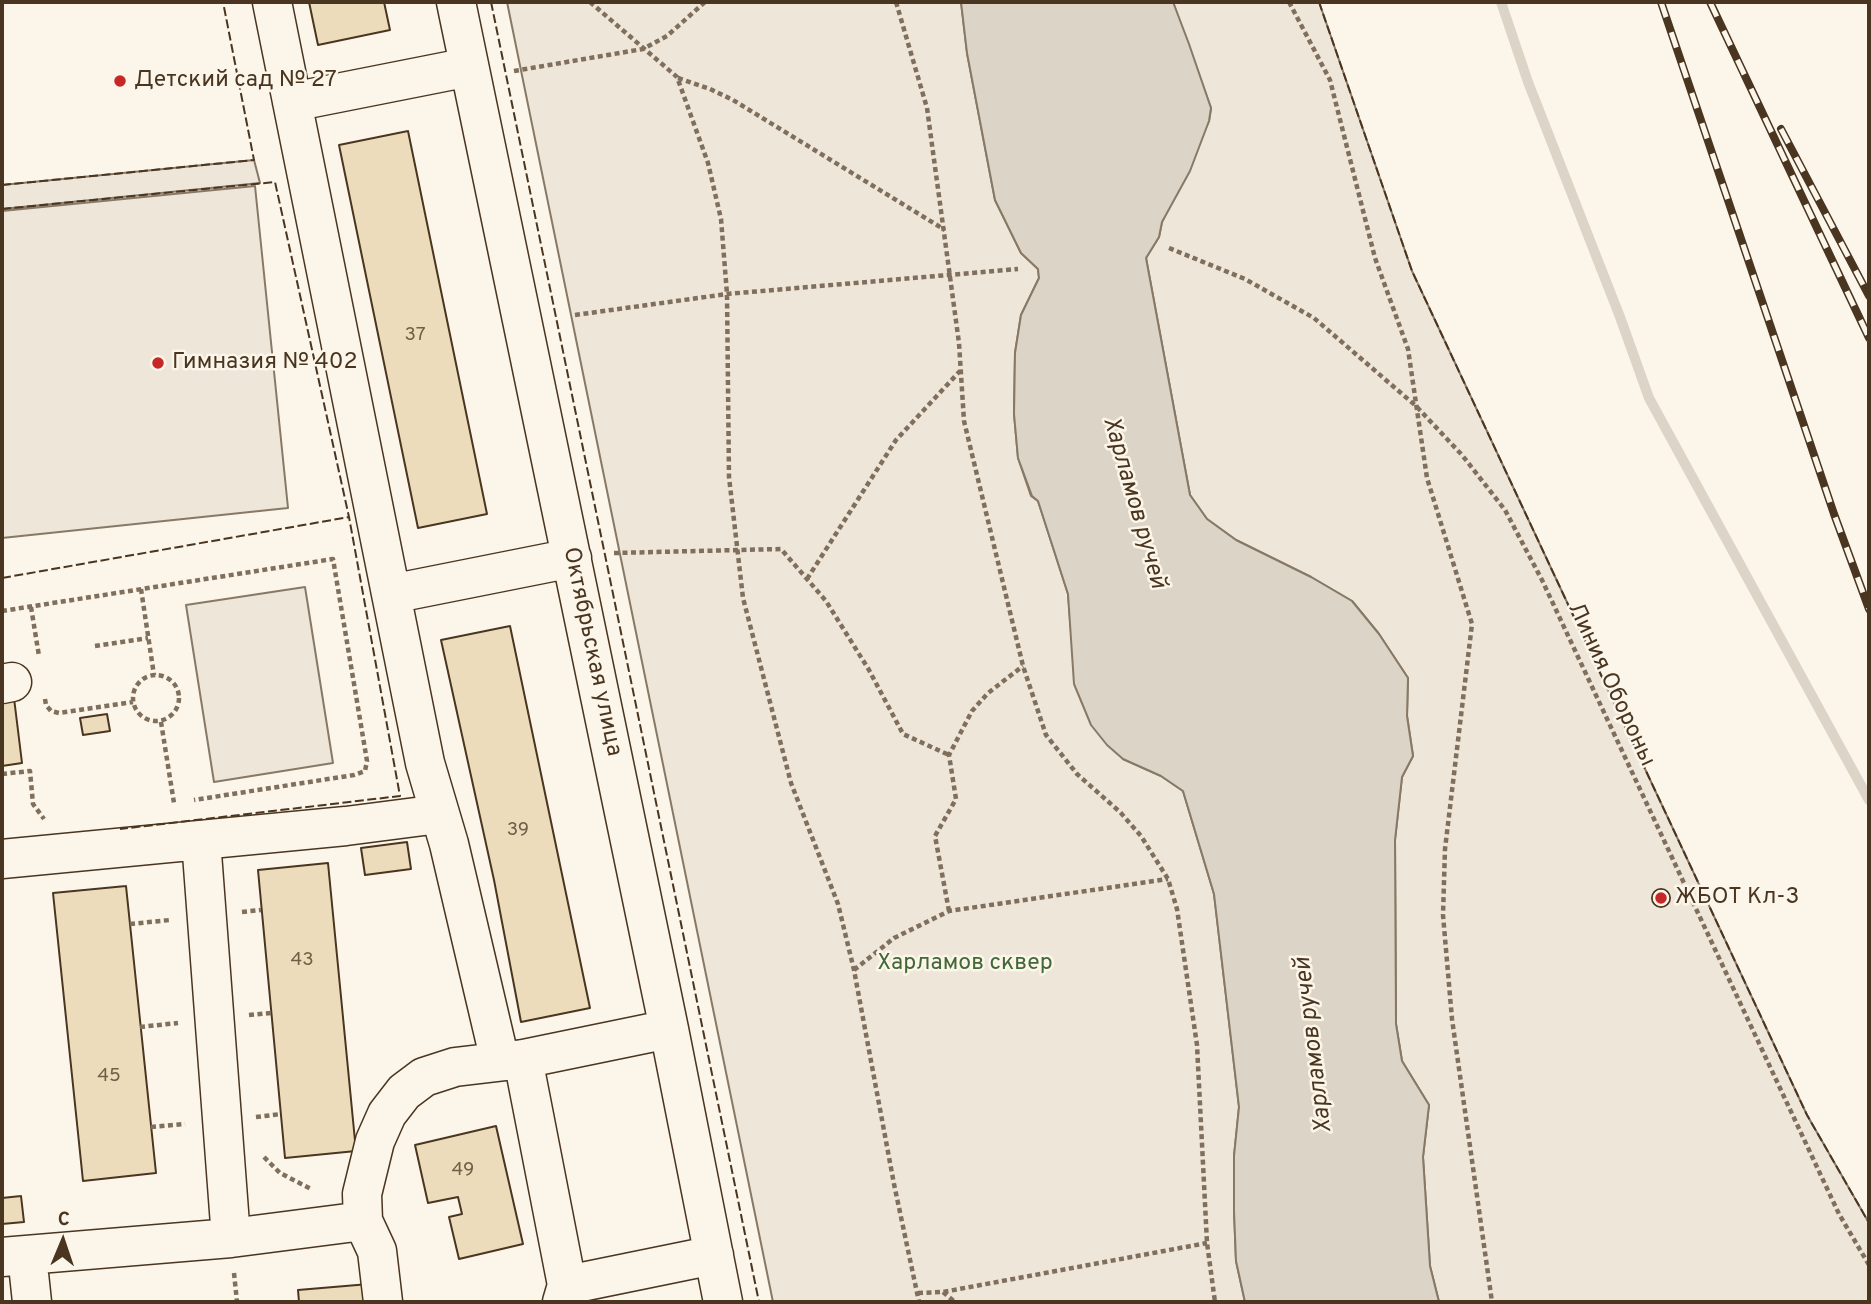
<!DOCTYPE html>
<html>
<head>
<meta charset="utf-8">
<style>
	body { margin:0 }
	#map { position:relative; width:1871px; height:1304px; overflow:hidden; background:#fbf6e9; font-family:Overpass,sans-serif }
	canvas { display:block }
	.frame { position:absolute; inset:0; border:4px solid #4a3520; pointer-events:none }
	.north { position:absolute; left:28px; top:1206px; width:70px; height:70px; -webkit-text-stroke:5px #fbf6e9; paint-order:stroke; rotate:2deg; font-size:19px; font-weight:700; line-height:28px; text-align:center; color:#4a3520 }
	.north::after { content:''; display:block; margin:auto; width:24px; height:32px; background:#4a3520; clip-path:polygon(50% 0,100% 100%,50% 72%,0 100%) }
</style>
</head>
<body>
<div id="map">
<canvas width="1871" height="1304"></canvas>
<div class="frame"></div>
<div class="north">С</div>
</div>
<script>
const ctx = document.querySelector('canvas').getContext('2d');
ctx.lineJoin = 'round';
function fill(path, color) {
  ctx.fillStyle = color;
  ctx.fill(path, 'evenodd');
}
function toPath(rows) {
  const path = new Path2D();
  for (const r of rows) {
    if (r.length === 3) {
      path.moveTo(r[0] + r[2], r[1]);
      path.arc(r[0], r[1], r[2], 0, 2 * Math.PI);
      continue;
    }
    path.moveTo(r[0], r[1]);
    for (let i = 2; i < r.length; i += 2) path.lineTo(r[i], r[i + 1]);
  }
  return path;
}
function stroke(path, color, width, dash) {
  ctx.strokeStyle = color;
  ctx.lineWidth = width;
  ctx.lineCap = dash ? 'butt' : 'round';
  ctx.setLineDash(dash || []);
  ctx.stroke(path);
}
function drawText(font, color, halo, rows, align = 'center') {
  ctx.font = font + ' Overpass,sans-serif';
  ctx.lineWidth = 5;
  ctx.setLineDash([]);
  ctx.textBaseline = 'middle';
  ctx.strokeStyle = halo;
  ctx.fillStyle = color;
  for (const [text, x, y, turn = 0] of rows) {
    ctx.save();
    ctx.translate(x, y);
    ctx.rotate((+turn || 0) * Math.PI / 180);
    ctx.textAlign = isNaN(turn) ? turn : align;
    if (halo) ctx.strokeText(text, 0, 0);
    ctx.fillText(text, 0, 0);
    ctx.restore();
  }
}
const green = toPath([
	[507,2,961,2,967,53,995,200,1021,253,1038,269,1039,278,1021,315,1015,353,1014,414,1018,458,1031,496,1038,501,1068,594,1073,657,1123,759,1161,776,1183,791,1214,894,1239,1107,1234,1156,1234,1211,1236,1261,1245,1302,773,1302,507,2],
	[1173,2,1319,2,1412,271,1807,1115,1869,1223,1869,1302,1439,1302,1430,1266,1423,1157,1429,1105,1402,1061,1396,1024,1395,840,1402,777,1413,756,1407,716,1408,678,1379,634,1352,601,1311,577,1236,540,1207,519,1190,495,1146,258,1159,237,1162,222,1209,121,1211,108,1173,2],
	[254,160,260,183,2,209,2,185,254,160],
	[255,186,288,508,2,538,2,211,255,186],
	[305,587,333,763,214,782,186,605,305,587]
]);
fill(green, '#ede6d9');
stroke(green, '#887966', 2);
const water = toPath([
	[961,2,1173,2,1189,44,1211,108,1209,121,1190,171,1162,222,1159,237,1146,258,1190,495,1207,519,1236,540,1311,577,1352,601,1379,634,1408,678,1407,716,1413,756,1402,777,1395,840,1396,1024,1402,1061,1429,1105,1423,1157,1430,1266,1439,1302,1245,1302,1236,1261,1234,1211,1234,1156,1239,1107,1214,894,1183,791,1161,776,1123,759,1107,745,1091,725,1074,684,1068,594,1038,501,1032,496,1018,458,1014,414,1015,353,1021,315,1039,278,1038,269,1021,253,995,200,967,53,961,2]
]);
fill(water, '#dcd4c6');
stroke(water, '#887966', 2);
stroke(toPath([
	[1501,2,1528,82,1620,317,1649,398,1869,800]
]), '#dcd4c6', 10);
const building = toPath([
	[309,2,384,2,390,30,318,45,309,2],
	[408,131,487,514,418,528,339,145,408,131],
	[510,626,590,1008,521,1022,494,880,441,640,510,626],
	[14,698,22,763,2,766,2,699,14,698],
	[107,714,110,731,83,735,80,718,107,714],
	[407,842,411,869,365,875,361,848,407,842],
	[328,863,356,1151,285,1158,258,870,328,863],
	[126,886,156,1173,83,1181,53,893,126,886],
	[1661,898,9],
	[496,1126,523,1244,459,1259,449,1217,462,1214,458,1197,428,1203,415,1145,496,1126],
	[21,1196,24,1222,2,1224,2,1198,21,1196],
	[369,1284,371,1302,299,1302,298,1290,369,1284]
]);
fill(building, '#ecdcbc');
stroke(building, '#4a3520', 2);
const minor = toPath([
	[272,2,425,763,449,844,500,1061],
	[456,2,669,1029,723,1302],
	[292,102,469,67],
	[391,594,572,558],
	[2,684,12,682],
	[201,840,231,1238],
	[2,859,346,826,439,814],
	[523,1059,567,1285],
	[363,1221,362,1194,375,1141,387,1114,404,1092,424,1077,455,1067,523,1059,669,1029],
	[27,1255,32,1302],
	[2,1257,231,1238,363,1221,377,1251,383,1302],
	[562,1302,567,1285,714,1255]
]);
stroke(minor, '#4a3520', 41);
stroke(toPath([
	[590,2,677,77,708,163,721,219,727,294,729,477,743,598,791,783,838,904,854,970,894,1184,919,1302],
	[896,2,927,108,959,343,964,421,1023,666,1046,735,1077,774,1120,812,1141,836,1168,879,1177,909,1197,1045,1207,1243,1215,1302],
	[1289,2,1330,80,1375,258,1408,349,1427,478,1472,624,1445,849,1443,915,1452,1019,1492,1302],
	[514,71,643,49,667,36,705,2],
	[678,78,710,89,733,100,945,230],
	[1169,248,1245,279,1314,318,1416,406,1462,455,1505,510,1542,580,1839,1214,1869,1265],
	[575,315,727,294,1018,269],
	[614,553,781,549,826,601,869,670,903,734,949,755],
	[807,579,896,440,960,371],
	[141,589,154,675],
	[31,607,39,656],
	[2,611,333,559,367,761,365,771,354,775,194,800],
	[95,646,148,638],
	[156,698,23],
	[45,699,46,705,51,711,59,713,133,702],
	[161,722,174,803],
	[2,774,30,771,33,804,44,819],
	[949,911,935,836,956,799,949,755,972,711,988,693,1023,666],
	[242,912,261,910],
	[130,924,170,920],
	[854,970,894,938,949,911,1168,879],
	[249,1015,271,1013],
	[140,1027,178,1023],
	[256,1117,281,1114],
	[151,1127,185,1124],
	[264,1157,280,1173,311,1189],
	[234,1273,237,1302],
	[943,1292,955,1302],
	[918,1293,943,1292,1207,1243]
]), '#7f6f5c', 4.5, [5, 3.5]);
stroke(minor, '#fbf6e9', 38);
const rail = toPath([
	[1661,2,1834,514,1869,609],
	[1710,2,1869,338],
	[1781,129,1869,296]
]);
stroke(rail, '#4a3520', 8);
stroke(rail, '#fbf6e9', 5, [16]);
stroke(toPath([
	[491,2,759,1302],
	[1319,2,1412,271,1807,1115,1869,1223],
	[2,185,254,160,223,2],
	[2,209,275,182,349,517,400,796,120,829],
	[2,578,349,517]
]), '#4a3520', 2, [9, 3.5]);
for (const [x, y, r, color] of [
	[120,81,7,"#c62828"],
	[158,363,7,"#c62828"],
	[1661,898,7,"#c62828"]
]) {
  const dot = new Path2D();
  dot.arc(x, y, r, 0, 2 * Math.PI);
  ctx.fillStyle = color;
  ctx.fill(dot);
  stroke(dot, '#fbf6e9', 2.5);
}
drawText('19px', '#725f47', null, [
	["37",415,336],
	["39",518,831],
	["43",302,961],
	["45",109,1077],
	["49",463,1171]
]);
drawText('23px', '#4a3520', '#fbf6e9', [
	["Детский сад № 27",134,81],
	["Гимназия № 402",172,363],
	["ЖБОТ Кл-3",1675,898]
], 'left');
drawText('23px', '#4a3520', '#fbf6e9', [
	["Октябрьская улица",591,652,78],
	["Линия Обороны",1610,685,65]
]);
drawText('23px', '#436837', '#fbf6e9', [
	["Харламов сквер",965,964]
]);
drawText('italic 24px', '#4a3520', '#fbf6e9', [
	["Харламов ручей",1133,503,74],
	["Харламов ручей",1315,1045,-97]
]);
</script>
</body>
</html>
